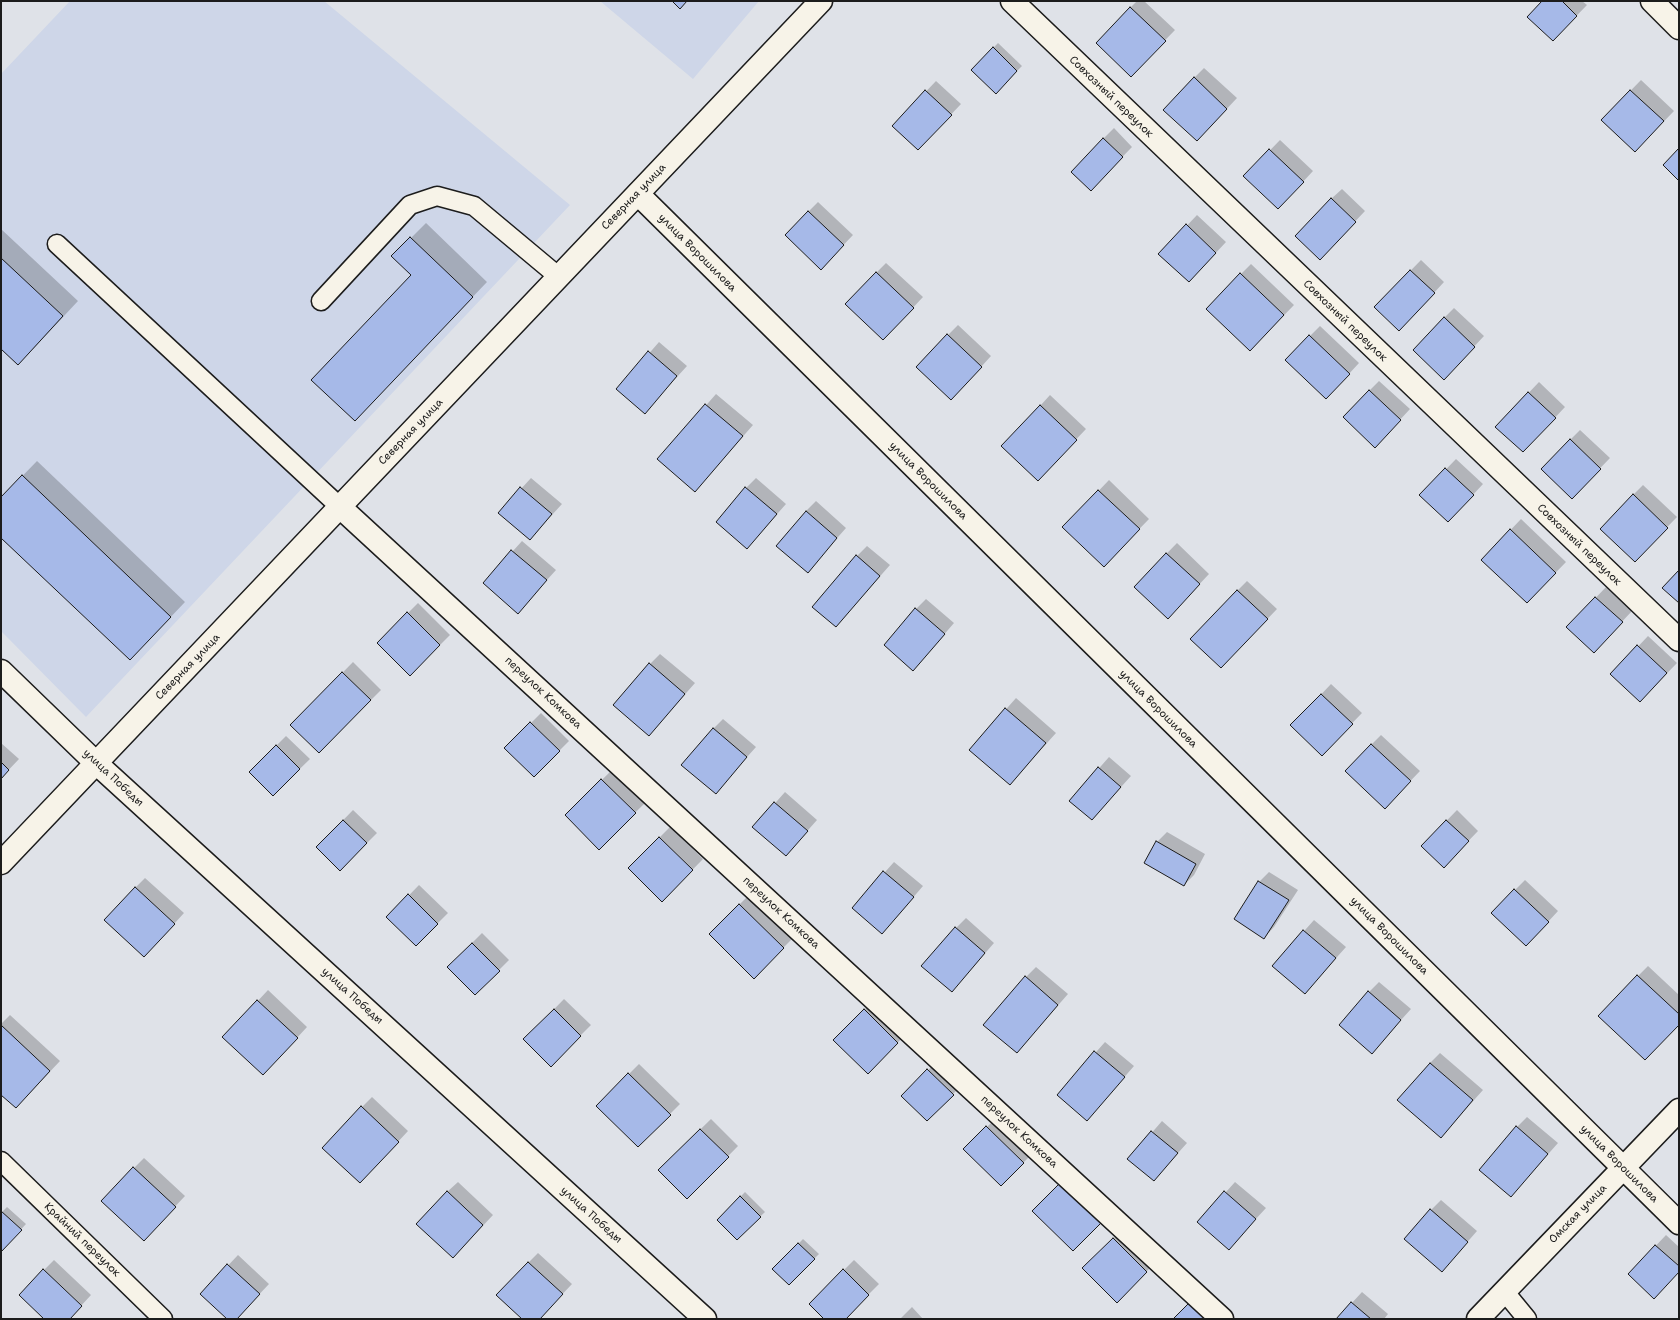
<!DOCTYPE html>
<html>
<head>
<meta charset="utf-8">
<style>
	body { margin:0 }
	#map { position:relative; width:1680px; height:1320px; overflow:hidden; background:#dfe2e8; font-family:"Shantell Sans",sans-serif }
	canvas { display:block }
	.frame { position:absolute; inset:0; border:2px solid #1c1c1c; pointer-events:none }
</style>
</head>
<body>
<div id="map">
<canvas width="1680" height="1320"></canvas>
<div class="frame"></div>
</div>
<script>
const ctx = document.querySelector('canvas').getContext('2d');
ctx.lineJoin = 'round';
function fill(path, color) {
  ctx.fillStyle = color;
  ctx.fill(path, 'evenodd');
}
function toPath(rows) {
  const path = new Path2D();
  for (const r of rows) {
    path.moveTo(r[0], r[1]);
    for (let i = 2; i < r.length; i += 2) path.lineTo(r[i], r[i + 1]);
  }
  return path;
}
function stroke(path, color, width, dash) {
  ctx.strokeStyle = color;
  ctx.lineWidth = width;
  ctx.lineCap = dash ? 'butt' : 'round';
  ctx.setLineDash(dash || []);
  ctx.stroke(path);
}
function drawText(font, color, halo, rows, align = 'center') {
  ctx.font = font + ' "Shantell Sans",sans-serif';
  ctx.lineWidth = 3.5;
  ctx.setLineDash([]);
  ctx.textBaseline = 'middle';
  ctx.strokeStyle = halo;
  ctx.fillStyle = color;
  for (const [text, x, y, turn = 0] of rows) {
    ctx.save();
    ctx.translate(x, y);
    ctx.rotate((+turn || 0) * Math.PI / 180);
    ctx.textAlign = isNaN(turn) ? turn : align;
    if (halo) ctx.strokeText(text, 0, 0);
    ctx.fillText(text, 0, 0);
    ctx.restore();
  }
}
fill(toPath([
	[70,1,324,1,570,205,86,717,1,631,1,74],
	[600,1,759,1,693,79]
]), '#ced6e8');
fill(toPath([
	[1137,1,1144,1,1175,30,1141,65,1130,8],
	[1543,1,1582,1,1587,5,1553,40],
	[998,43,1022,66,996,92,972,70],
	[1204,68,1237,98,1207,130,1194,78],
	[1641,80,1674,111,1645,141,1602,120],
	[936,81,961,104,928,139,893,126],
	[1114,128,1132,147,1101,179,1104,138],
	[1280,140,1313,171,1288,198,1245,176],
	[1342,189,1365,211,1330,248,1331,199],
	[818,202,853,235,831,258,808,212],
	[1197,215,1226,242,1199,271,1160,254],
	[426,223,487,282,370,404,412,275,393,256],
	[1,229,78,301,33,349,1,348],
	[1421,260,1444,282,1409,320,1375,307],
	[886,263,923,297,893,329,876,273],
	[1251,264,1294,305,1260,340,1241,274],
	[1454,308,1484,336,1454,368,1444,318],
	[958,325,991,356,961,389,948,335],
	[1320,326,1359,363,1336,388,1310,336],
	[659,342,687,366,645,412,618,389],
	[1379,381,1410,409,1385,436,1369,391],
	[1539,382,1565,407,1533,441,1497,426],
	[716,394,753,425,695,491,659,459],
	[1050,395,1086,429,1048,469,1040,406],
	[1580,430,1610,458,1582,487,1570,440],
	[1456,459,1483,484,1458,511,1421,495],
	[37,461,185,602,145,644,1,536,1,498],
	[531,478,562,504,530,539,499,513],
	[756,478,786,504,747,548,746,488],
	[1109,480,1149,519,1114,555,1064,527],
	[1643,485,1677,517,1645,550,1633,495],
	[816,501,846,528,808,571,806,511],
	[1521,519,1566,562,1537,592,1482,560],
	[522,541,556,570,518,612,484,583],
	[1177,543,1209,574,1178,607,1135,586],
	[867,546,890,565,836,626,857,556],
	[1247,581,1277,609,1231,657,1237,591],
	[1606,587,1632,611,1604,641,1568,627],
	[926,599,954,623,923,659,916,609],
	[418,603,450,635,410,675,378,643],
	[1648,636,1677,663,1650,691,1612,674],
	[660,654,695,683,649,735,650,664],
	[353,662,381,690,319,752,291,725],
	[1331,684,1362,713,1332,744,1292,725],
	[1016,698,1056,733,1010,784,970,750],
	[541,713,569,741,534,776,506,748],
	[723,719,756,747,715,793,713,729],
	[1381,735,1420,771,1395,797,1371,745],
	[286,736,310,759,273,795,250,772],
	[1,743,19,759,1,778],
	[1109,757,1131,776,1092,819,1071,800],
	[612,770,645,803,599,848,566,815],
	[785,792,817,820,786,855,754,827],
	[353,810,377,833,340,870,317,847],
	[1457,810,1478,831,1454,856,1422,846],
	[670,827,703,859,662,901,629,868],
	[1167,832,1205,854,1194,875,1184,885,1157,842],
	[894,862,923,886,892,922,853,908],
	[1269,872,1298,890,1274,927,1264,938,1259,882],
	[145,878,184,913,154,946,135,888],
	[1525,880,1558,911,1536,935,1515,890],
	[419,885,448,913,416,945,388,917],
	[749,895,793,938,754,977,710,934],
	[966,918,994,943,952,991,956,928],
	[1314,920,1346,947,1305,993,1273,966],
	[482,933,509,960,475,994,448,967],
	[1648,966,1679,995,1679,1024,1638,976],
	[1036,967,1068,994,1017,1052,1026,977],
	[1379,982,1411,1009,1372,1052,1369,992],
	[268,990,307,1027,273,1064,224,1037],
	[564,999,591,1025,551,1065,525,1039],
	[874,1000,907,1033,868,1073,834,1040],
	[10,1015,60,1061,26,1097,1,1093,1,1024],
	[1105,1042,1134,1066,1087,1120,1058,1095],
	[1440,1053,1483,1090,1441,1137,1430,1063],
	[938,1060,963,1084,927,1120,903,1096],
	[639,1064,680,1104,638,1146,597,1106],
	[372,1097,408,1131,370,1172,362,1107],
	[997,1117,1033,1153,1001,1185,965,1149],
	[1527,1117,1558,1143,1511,1196,1517,1127],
	[711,1119,738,1146,687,1198,659,1170],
	[1162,1121,1187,1143,1154,1180,1129,1159],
	[144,1158,185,1196,154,1229,134,1168],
	[458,1182,493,1215,463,1247,447,1192],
	[1235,1182,1266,1208,1229,1248,1199,1222],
	[745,1192,765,1212,737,1239,718,1220],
	[1441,1200,1477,1231,1442,1271,1431,1210],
	[7,1207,26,1224,1,1251,1,1213],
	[1123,1229,1157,1261,1117,1301,1084,1268],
	[1666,1235,1679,1247,1679,1271,1629,1274],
	[803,1239,819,1254,789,1284,774,1269],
	[538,1253,572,1284,539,1319,523,1319,528,1263],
	[238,1255,269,1284,236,1319,228,1319,201,1294],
	[54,1260,91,1295,69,1319,46,1319,44,1270],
	[854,1260,879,1284,844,1319,826,1319,810,1304],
	[1362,1292,1388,1314,1384,1319,1337,1319],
	[912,1307,923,1319,900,1319]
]), '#0003');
const building = toPath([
	[672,1,687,1,680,9,672,1],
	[1542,1,1562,1,1577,16,1553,41,1527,17,1542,1],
	[1130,7,1166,41,1131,77,1096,43,1130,7],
	[993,47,1017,71,996,94,971,70,993,47],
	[1194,77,1227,109,1197,141,1163,110,1194,77],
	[925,90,952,115,918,150,892,126,925,90],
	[1630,90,1664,121,1635,152,1601,120,1630,90],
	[1103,138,1123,157,1091,191,1071,172,1103,138],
	[1679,148,1679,181,1663,165,1679,148],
	[1269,149,1304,182,1278,209,1243,176,1269,149],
	[1331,198,1356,222,1320,260,1295,236,1331,198],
	[808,211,844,245,821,270,785,235,808,211],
	[1186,224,1216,253,1189,282,1158,254,1186,224],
	[410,237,473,297,355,421,311,380,411,275,391,256,410,237],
	[1,258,63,316,18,365,1,349,1,258],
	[1410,270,1435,293,1399,331,1374,307,1410,270],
	[876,272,914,308,883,340,845,304,876,272],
	[1240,273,1284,315,1250,351,1206,309,1240,273],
	[1444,317,1475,347,1444,380,1413,350,1444,317],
	[947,334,982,367,951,400,916,367,947,334],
	[1309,335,1350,374,1326,399,1285,360,1309,335],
	[648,351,677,376,645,414,616,389,648,351],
	[1369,390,1401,420,1375,448,1343,417,1369,390],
	[1528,392,1556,418,1523,452,1495,427,1528,392],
	[705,404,743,436,695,492,657,459,705,404],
	[1040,405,1077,440,1038,481,1001,446,1040,405],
	[1570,439,1601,469,1572,499,1541,469,1570,439],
	[1445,468,1474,495,1448,522,1419,495,1445,468],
	[22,475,171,617,130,660,1,538,1,497,22,475],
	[520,487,552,514,530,540,498,513,520,487],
	[745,487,777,514,747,549,716,522,745,487],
	[1098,490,1140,529,1104,567,1062,527,1098,490],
	[1633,494,1668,528,1635,562,1600,529,1633,494],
	[806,511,837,538,808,573,776,546,806,511],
	[1510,529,1556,573,1527,603,1481,560,1510,529],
	[511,550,547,580,518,614,483,583,511,550],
	[1166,553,1200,584,1168,619,1134,587,1166,553],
	[856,555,880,576,836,627,812,607,856,555],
	[1679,570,1679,603,1662,588,1679,570],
	[1237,590,1268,619,1221,668,1190,639,1237,590],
	[1595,597,1623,622,1594,653,1566,627,1595,597],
	[915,608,945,634,913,671,884,645,915,608],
	[407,612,440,645,410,676,377,643,407,612],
	[1637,645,1667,673,1640,702,1610,674,1637,645],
	[649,663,685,694,649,736,613,705,649,663],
	[342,672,371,700,319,753,290,725,342,672],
	[1321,694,1353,724,1322,756,1290,725,1321,694],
	[1005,708,1046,743,1010,785,969,750,1005,708],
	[530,722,560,751,534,777,504,748,530,722],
	[713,728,747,757,716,794,681,765,713,728],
	[1371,744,1411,781,1385,809,1345,771,1371,744],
	[276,745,300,769,273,796,249,772,276,745],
	[1,762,9,770,1,779,1,762],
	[1098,767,1121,787,1092,820,1069,801,1098,767],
	[601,779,636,813,599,850,565,815,601,779],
	[774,802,808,831,786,856,752,827,774,802],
	[343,820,367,843,340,871,316,847,343,820],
	[1446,820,1469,841,1444,868,1421,846,1446,820],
	[659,837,693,870,662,902,628,868,659,837],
	[1156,841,1196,864,1184,886,1144,863,1156,841],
	[883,871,914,897,882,934,852,908,883,871],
	[1258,881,1289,900,1264,939,1234,919,1258,881],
	[135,887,175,924,144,957,104,920,135,887],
	[1514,889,1549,922,1526,946,1491,913,1514,889],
	[408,894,438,924,416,946,386,917,408,894],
	[739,904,784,948,754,979,709,934,739,904],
	[955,927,985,953,952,992,921,966,955,927],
	[1303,930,1336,958,1305,994,1272,966,1303,930],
	[472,943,500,971,475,995,447,967,472,943],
	[1637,975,1679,1014,1679,1025,1645,1060,1598,1016,1637,975],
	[1025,976,1058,1005,1017,1053,983,1025,1025,976],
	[1368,991,1401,1020,1372,1054,1339,1025,1368,991],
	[257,1000,298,1038,263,1075,222,1037,257,1000],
	[554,1009,581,1036,551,1067,523,1039,554,1009],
	[864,1009,898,1043,868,1074,833,1040,864,1009],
	[1,1025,50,1071,16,1108,1,1095,1,1025],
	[1094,1051,1125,1077,1087,1121,1057,1095,1094,1051],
	[1430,1063,1473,1100,1441,1138,1397,1100,1430,1063],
	[927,1069,954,1095,927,1121,901,1096,927,1069],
	[628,1073,671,1115,638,1147,596,1106,628,1073],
	[361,1106,399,1142,360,1183,322,1148,361,1106],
	[986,1126,1024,1163,1001,1186,963,1149,986,1126],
	[1516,1126,1548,1154,1511,1197,1479,1170,1516,1126],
	[700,1129,729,1157,687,1199,658,1170,700,1129],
	[1151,1131,1178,1153,1154,1181,1127,1159,1151,1131],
	[133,1167,176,1207,144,1241,101,1201,133,1167],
	[1060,1183,1101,1223,1073,1251,1032,1211,1060,1183],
	[447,1191,483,1225,453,1258,416,1224,447,1191],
	[1224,1191,1256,1219,1229,1250,1197,1222,1224,1191],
	[740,1196,761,1217,737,1240,717,1220,740,1196],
	[1430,1209,1468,1242,1442,1272,1404,1239,1430,1209],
	[1,1211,22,1230,1,1252,1,1211],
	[1113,1238,1147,1272,1117,1303,1082,1268,1113,1238],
	[798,1243,815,1259,789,1285,772,1269,798,1243],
	[1655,1245,1679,1266,1679,1272,1654,1299,1628,1274,1655,1245],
	[528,1262,563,1294,540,1319,522,1319,496,1295,528,1262],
	[227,1264,260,1294,237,1319,227,1319,200,1294,227,1264],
	[43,1269,82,1306,70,1319,44,1319,19,1295,43,1269],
	[843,1269,869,1295,846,1319,824,1319,809,1304,843,1269],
	[1190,1302,1207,1319,1173,1319,1190,1302],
	[1351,1302,1371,1319,1336,1319,1351,1302]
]);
fill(building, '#a6b9e8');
stroke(building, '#1c1c1c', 1);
const service = toPath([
	[57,244,340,507],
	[321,301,410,205,437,196,474,206,559,277],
	[1,1161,163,1319],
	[1504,1291,1527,1319]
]);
const minor = toPath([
	[1012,1,1679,640],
	[1652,1,1679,28],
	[638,194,1679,1223],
	[340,507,1222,1319],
	[1,671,96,763,705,1319],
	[1478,1319,1679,1110]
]);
const tertiary = toPath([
	[1,863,821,1]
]);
stroke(service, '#1c1c1c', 21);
stroke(minor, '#1c1c1c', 25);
stroke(tertiary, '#1c1c1c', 25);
stroke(service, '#f7f3e8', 18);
stroke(minor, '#f7f3e8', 22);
stroke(tertiary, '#f7f3e8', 22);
drawText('11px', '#1c1c1c', '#f7f3e8', [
	["Совхозный переулок",1111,97,44],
	["Северная улица",634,197,-46],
	["улица Ворошилова",697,253,45],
	["Совхозный переулок",1345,321,44],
	["Северная улица",411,432,-46],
	["улица Ворошилова",928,481,45],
	["Совхозный переулок",1579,545,44],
	["Северная улица",188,667,-46],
	["переулок Комкова",543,693,43],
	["улица Ворошилова",1158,709,45],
	["улица Победы",113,778,43],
	["переулок Комкова",781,913,43],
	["улица Ворошилова",1389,936,45],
	["улица Победы",352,996,42],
	["переулок Комкова",1019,1132,43],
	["улица Ворошилова",1619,1164,45],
	["Омская улица",1578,1214,-46],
	["улица Победы",591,1215,42],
	["Крайний переулок",82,1240,44]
]);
</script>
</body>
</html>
